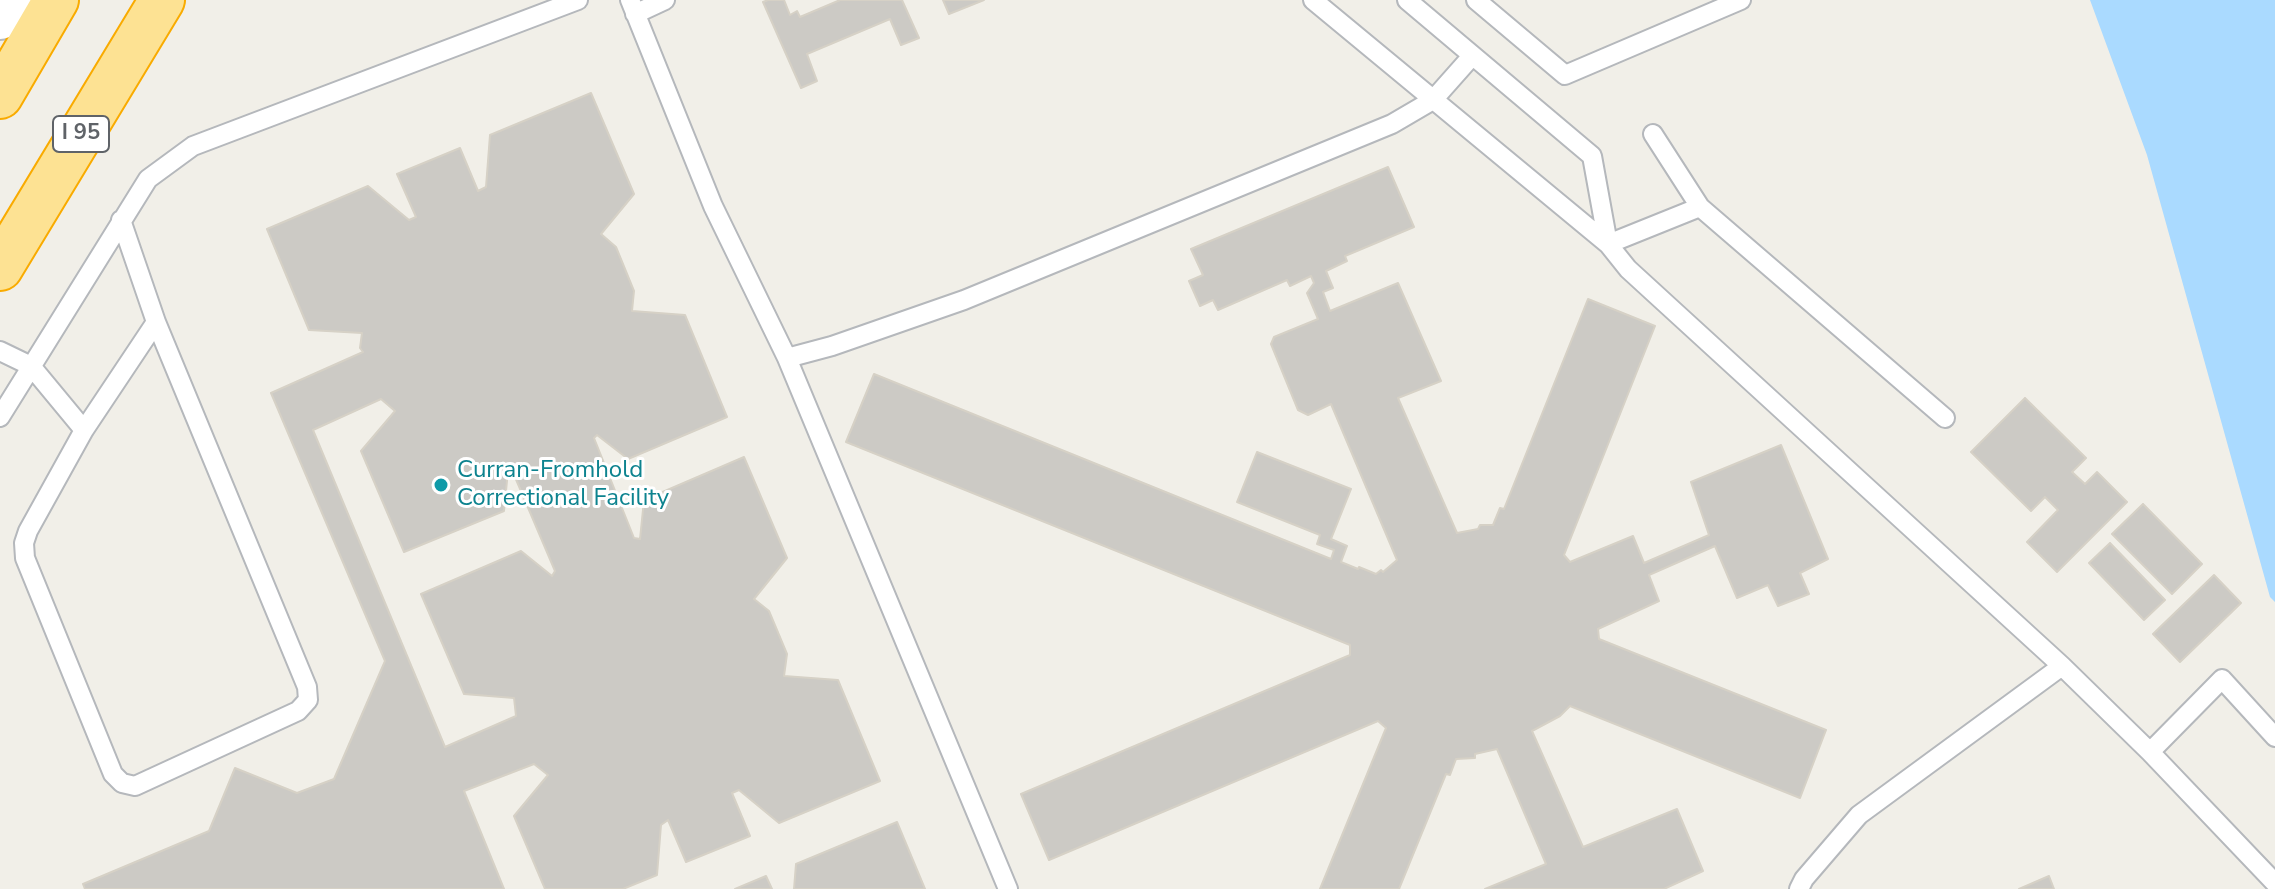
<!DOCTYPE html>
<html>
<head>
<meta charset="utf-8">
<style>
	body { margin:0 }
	canvas { display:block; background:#f1efe8 }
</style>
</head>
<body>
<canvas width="2275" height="889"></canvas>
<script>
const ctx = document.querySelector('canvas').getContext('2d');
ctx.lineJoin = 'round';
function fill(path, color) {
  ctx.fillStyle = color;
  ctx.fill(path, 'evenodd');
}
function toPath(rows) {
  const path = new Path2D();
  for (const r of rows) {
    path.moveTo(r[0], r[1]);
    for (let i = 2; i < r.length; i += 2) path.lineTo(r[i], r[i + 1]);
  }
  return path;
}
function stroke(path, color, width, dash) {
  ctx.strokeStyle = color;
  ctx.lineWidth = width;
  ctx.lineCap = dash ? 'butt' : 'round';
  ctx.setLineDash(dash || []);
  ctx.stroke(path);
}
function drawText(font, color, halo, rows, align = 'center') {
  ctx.font = font + ' "Nunito Sans",sans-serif';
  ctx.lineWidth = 6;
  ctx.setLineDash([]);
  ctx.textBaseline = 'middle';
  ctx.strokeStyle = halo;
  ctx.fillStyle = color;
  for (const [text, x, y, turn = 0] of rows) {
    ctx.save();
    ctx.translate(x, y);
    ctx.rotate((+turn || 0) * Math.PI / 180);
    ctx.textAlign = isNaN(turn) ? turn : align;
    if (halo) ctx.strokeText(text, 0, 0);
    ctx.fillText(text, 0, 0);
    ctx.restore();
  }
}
fill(toPath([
	[2090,0,2275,0,2275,602,2270,597,2147,155]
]), '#aadaff');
const building = toPath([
	[768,0,784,0,790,15,797,11,800,17,840,0,902,0,919,38,901,45,890,19,807,54,817,81,801,88,763,2,768,0],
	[943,0,984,0,949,14,943,0],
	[591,93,634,194,601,234,616,247,634,291,632,311,685,315,727,417,628,459,597,435,594,438,634,538,640,539,644,500,744,457,787,558,754,599,769,611,787,654,784,676,838,680,880,781,779,823,739,790,732,793,750,836,686,862,668,820,661,825,657,875,623,889,545,889,514,816,548,775,534,764,464,791,504,889,85,889,83,884,209,831,235,768,297,793,334,779,385,661,271,393,363,352,360,348,362,333,309,330,267,229,368,186,409,220,416,217,397,174,460,148,478,191,486,187,490,135,591,93],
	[381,399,395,411,361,451,404,552,504,511,508,471,512,470,555,571,552,576,521,551,421,594,464,694,514,698,516,716,445,747,313,430,381,399],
	[1388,167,1414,227,1345,256,1347,261,1326,271,1333,288,1323,292,1330,311,1398,283,1441,381,1398,398,1457,533,1478,529,1480,525,1493,525,1500,508,1504,509,1588,299,1655,326,1564,555,1570,562,1633,536,1644,563,1709,535,1691,482,1781,445,1828,559,1800,573,1809,594,1778,606,1768,585,1737,598,1715,546,1649,575,1659,601,1598,629,1599,639,1826,730,1800,798,1570,706,1560,716,1532,731,1583,847,1677,809,1703,871,1664,889,1485,889,1546,864,1497,749,1475,754,1475,758,1456,759,1450,775,1446,774,1399,889,1320,889,1386,728,1378,721,1049,860,1021,794,1350,655,1350,645,846,442,874,374,1331,559,1334,550,1317,544,1320,535,1237,502,1257,452,1351,489,1331,539,1347,546,1341,562,1358,569,1359,567,1376,574,1381,570,1383,572,1397,560,1331,404,1308,415,1298,410,1271,344,1274,337,1318,319,1307,293,1314,283,1311,276,1290,286,1287,280,1218,310,1213,300,1200,306,1189,281,1203,275,1191,249,1388,167],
	[2025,398,2086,458,2072,472,2085,484,2097,472,2127,502,2057,572,2027,542,2058,510,2045,497,2031,511,1971,452,2025,398],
	[2143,504,2202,564,2172,594,2112,534,2143,504],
	[2110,543,2165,600,2144,620,2089,563,2110,543],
	[2214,575,2241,603,2180,662,2153,634,2214,575],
	[897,822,925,889,794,889,796,864,897,822],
	[766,876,772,889,735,889,766,876],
	[2049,876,2054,889,2019,889,2049,876]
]);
fill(building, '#cccac5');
stroke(building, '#d6d1c6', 2);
const service = toPath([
	[630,0,713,206,787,358,1008,889],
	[1313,0,1608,244,1628,269,2062,666,2150,752,2275,883],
	[1407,0,1592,156,1608,244],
	[1476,0,1565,75,1741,0],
	[635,14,665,0],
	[1653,134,1700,207],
	[121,220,156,322,307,687,308,700,298,711,135,786,122,783,113,774,25,558,24,543,28,531,84,430,156,322],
	[1608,244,1700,207,1945,418],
	[0,351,31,366,84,430],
	[787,358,832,346,964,300,1392,124,1433,100,1472,56],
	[0,417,148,179,193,146,578,0],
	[2150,752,2222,679,2275,737],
	[1799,889,1804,879,1859,815,2062,666]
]);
const secondary = toPath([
	[0,17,40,0]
]);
const motorway = toPath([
	[0,96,56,0],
	[0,268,162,0]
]);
stroke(service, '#b5b8bc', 22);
stroke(secondary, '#b6babf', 48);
stroke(motorway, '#f9ab00', 48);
stroke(service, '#fff', 18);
stroke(secondary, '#fff', 44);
stroke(motorway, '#fde293', 44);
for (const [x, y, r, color] of [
	[441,485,8,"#0f9aa8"]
]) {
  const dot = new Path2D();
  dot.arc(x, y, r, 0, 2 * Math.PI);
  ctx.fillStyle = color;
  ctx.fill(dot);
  stroke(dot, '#fff', 3);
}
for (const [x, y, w] of [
	[81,134,56]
]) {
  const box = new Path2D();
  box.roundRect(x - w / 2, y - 18, w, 36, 6);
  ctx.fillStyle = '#fff';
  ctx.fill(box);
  stroke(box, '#5f6368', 2);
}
drawText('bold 22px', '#5f6368', null, [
	["I 95",81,134]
]);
drawText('24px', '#0d838f', '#fff', [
	["Curran-Fromhold",457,471],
	["Correctional Facility",457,499]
], 'left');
</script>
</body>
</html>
